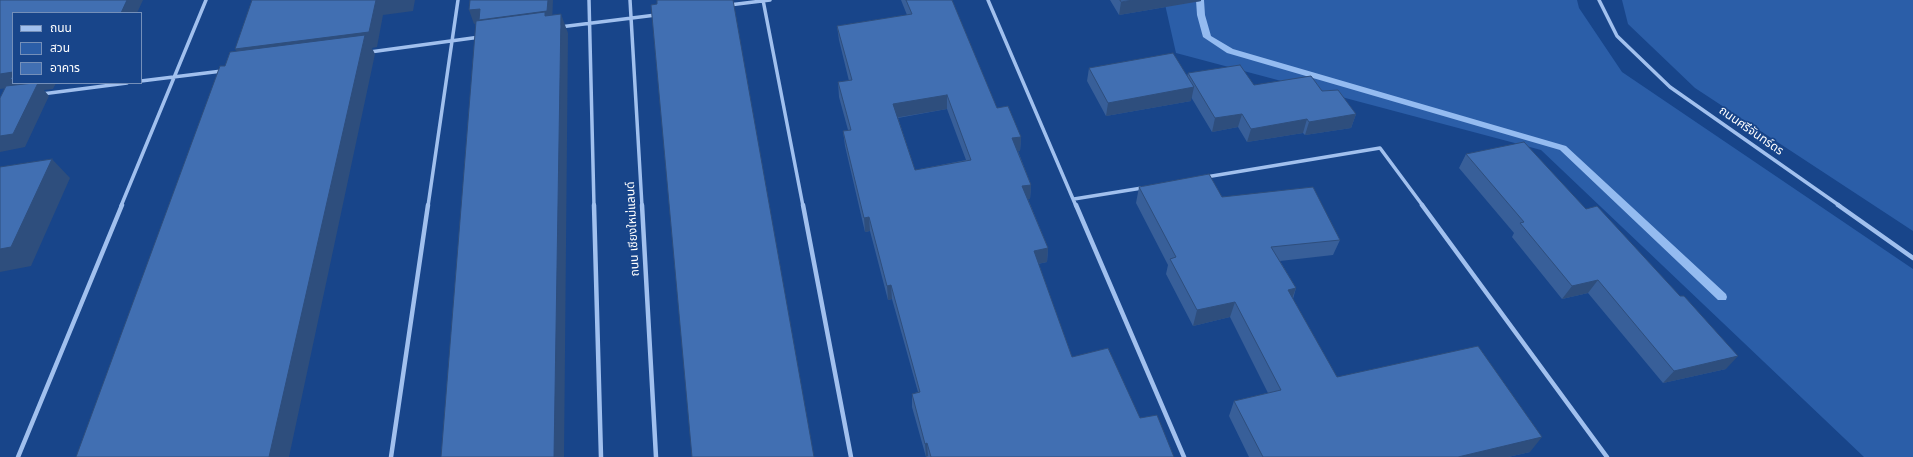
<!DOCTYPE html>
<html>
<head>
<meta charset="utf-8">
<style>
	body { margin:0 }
	#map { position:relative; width:1913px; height:457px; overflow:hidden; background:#18458a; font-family:Arial,"Noto Sans Thai",sans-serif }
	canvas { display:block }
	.legend { position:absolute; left:12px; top:12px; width:130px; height:72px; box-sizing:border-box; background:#18458a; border:1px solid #748fb9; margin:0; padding:5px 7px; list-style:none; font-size:12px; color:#fff }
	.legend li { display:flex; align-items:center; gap:8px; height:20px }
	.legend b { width:20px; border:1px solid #748fb9 }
</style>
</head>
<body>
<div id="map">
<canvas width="1913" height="457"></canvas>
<ul class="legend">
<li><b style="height:5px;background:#a1c0ee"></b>ถนน</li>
<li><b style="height:11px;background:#2b5ea8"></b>สวน</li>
<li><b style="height:11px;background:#416fb2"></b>อาคาร</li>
</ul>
</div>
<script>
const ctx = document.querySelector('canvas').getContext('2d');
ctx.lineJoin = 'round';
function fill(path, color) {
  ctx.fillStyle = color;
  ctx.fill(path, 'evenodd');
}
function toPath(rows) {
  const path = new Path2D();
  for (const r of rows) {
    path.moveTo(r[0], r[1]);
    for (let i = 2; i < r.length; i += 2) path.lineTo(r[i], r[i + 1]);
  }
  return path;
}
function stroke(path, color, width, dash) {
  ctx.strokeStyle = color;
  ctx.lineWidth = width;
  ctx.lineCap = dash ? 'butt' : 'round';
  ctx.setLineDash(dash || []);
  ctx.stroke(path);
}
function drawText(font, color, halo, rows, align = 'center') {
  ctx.font = font + ' Arial,"Noto Sans Thai",sans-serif';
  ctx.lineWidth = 3.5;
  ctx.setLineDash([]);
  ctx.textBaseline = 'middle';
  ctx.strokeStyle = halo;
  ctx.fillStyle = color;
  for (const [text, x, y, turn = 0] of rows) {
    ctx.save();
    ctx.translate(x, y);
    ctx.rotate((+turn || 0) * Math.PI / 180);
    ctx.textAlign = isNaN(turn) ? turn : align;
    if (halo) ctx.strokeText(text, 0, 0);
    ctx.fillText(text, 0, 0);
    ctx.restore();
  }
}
fill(toPath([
	[1164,0,1577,0,1579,8,1622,72,1913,269,1913,457,1864,457,1541,150,1176,53],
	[1622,0,1913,0,1913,231,1695,88,1628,24]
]), '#2b5ea8');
fill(toPath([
	[1196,0,1204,0,1205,15,1211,36,1233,49,1566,146,1726,294,1727,297,1726,300,1718,300,1560,150,1227,53,1203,37,1197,15,1196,0]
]), '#94bbf0');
stroke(toPath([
	[589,0,594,206],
	[630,0,642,206],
	[763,0,803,206],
	[988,0,1076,206],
	[1599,0,1617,36,1670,87,1840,206],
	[729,5,770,0],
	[560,27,656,15],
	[370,52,480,37],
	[141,81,222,71],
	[42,94,127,83],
	[1206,177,1380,148,1423,206],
	[1074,199,1142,188],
	[121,206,206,0],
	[428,206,458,0]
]), '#a1c0ee', 3.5);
stroke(toPath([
	[594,205,601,457],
	[642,205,656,457],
	[803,205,851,457],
	[1076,205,1184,457],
	[1422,205,1607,457],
	[1838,205,1913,258],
	[18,457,122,205],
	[391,457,428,205]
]), '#a1c0ee', 4.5);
fill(toPath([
	[901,0,952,0,997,108,1021,137,1020,151,1018,151,1031,185,1030,199,1028,199,1048,248,1047,262,1038,264,1072,357,1140,418,1174,457,926,457,912,407,912,394,918,392,892,299,888,300,870,231,865,232,845,146,843,131,848,130,839,97,838,82,849,81,839,40,837,26,907,15],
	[947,109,966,160,915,170,898,118],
	[1110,0,1201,0,1201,1,1119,15],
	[1089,68,1187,77,1188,73,1254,85,1322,91,1356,114,1351,128,1305,135,1303,133,1247,142,1238,127,1212,132,1191,97,1191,101,1106,116,1087,81],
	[1466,154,1726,369,1663,383,1588,293,1562,299,1512,237,1514,233,1459,168],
	[1139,187,1222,197,1340,240,1333,255,1280,261,1296,288,1293,299,1337,377,1530,452,1508,457,1249,457,1229,416,1234,401,1268,393,1230,317,1193,326,1166,274,1168,265,1136,203]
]), '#385f99');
fill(toPath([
	[127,0,143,0,137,13,121,13],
	[376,0,415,0,413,11,383,15,377,47,372,48,375,54,289,457,269,457,245,64,235,49],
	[548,0,553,0,552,25,480,23,474,24,469,10],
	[1133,0,1201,0,1201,1,1119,15,1121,2],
	[561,14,568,33,564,457,554,457],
	[13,72,13,83,56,83,53,89,44,90,49,96,25,147,0,152,0,136,16,87,0,89,0,74],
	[1194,87,1191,101,1106,116,1108,103],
	[947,95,947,109,894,118,893,104],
	[1242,114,1238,127,1212,132,1215,118],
	[1356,114,1351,128,1305,135,1309,122],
	[1307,119,1303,133,1247,142,1251,129],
	[1021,137,1020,151,1011,153,1012,138],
	[52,159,70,178,31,266,0,272,0,249],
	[1031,185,1030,199,1021,201,1022,186],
	[869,217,870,231,865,232,864,218],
	[1048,248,1047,262,1032,265,1034,251],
	[1598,280,1588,293,1562,299,1572,286],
	[891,285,892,299,888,300,887,286],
	[1296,288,1290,304,1288,290],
	[1235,302,1230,317,1193,326,1197,310],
	[1738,356,1726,369,1663,383,1674,371],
	[1542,437,1530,452,1508,457,1458,457],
	[927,443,928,456,926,457,925,444]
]), '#2e4e7d');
const building = toPath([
	[0,0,127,0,121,13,13,13,13,72,0,74,0,0],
	[252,0,376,0,369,32,235,49,252,0],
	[470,0,548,0,547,11,479,20,480,9,469,10,470,0],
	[657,0,733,0,814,457,692,457,651,5,657,4,657,0],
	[906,0,952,0,997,108,1008,106,1021,137,1012,138,1031,185,1022,186,1048,248,1034,251,1072,357,1108,348,1140,418,1157,415,1174,457,931,457,927,443,925,444,912,394,920,392,891,285,887,286,869,217,864,218,843,131,851,130,838,82,852,80,837,26,912,14,906,0],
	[947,95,971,160,915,170,893,104,947,95],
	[1120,0,1133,0,1121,2,1120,0],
	[545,12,545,16,561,14,554,457,441,457,476,21,545,12],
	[365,35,269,457,76,457,220,66,225,66,230,52,365,35],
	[1173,53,1194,87,1108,103,1089,68,1173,53],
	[1240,65,1254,85,1311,76,1322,91,1338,90,1356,114,1309,122,1307,119,1251,129,1242,114,1215,118,1188,73,1240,65],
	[13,74,13,79,10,80,13,74],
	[34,83,38,83,13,134,0,136,0,98,6,86,34,83],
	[1524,142,1586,209,1597,206,1680,296,1684,296,1738,356,1674,371,1598,280,1572,286,1520,223,1524,222,1466,154,1524,142],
	[52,159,11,247,0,249,0,167,52,159],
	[1209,174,1222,197,1313,187,1340,240,1271,247,1296,288,1288,290,1337,377,1478,346,1542,437,1458,457,1263,457,1234,401,1281,390,1235,302,1197,310,1170,259,1176,257,1139,187,1209,174]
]);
fill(building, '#416fb2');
stroke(building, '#2e4e7d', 1);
drawText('12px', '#fff', '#18458a', [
	["ถนนศรีจันทร์ดร",1751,131,35],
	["ถนน เชียงใหม่แลนด์",633,229,-93]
]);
</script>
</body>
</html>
